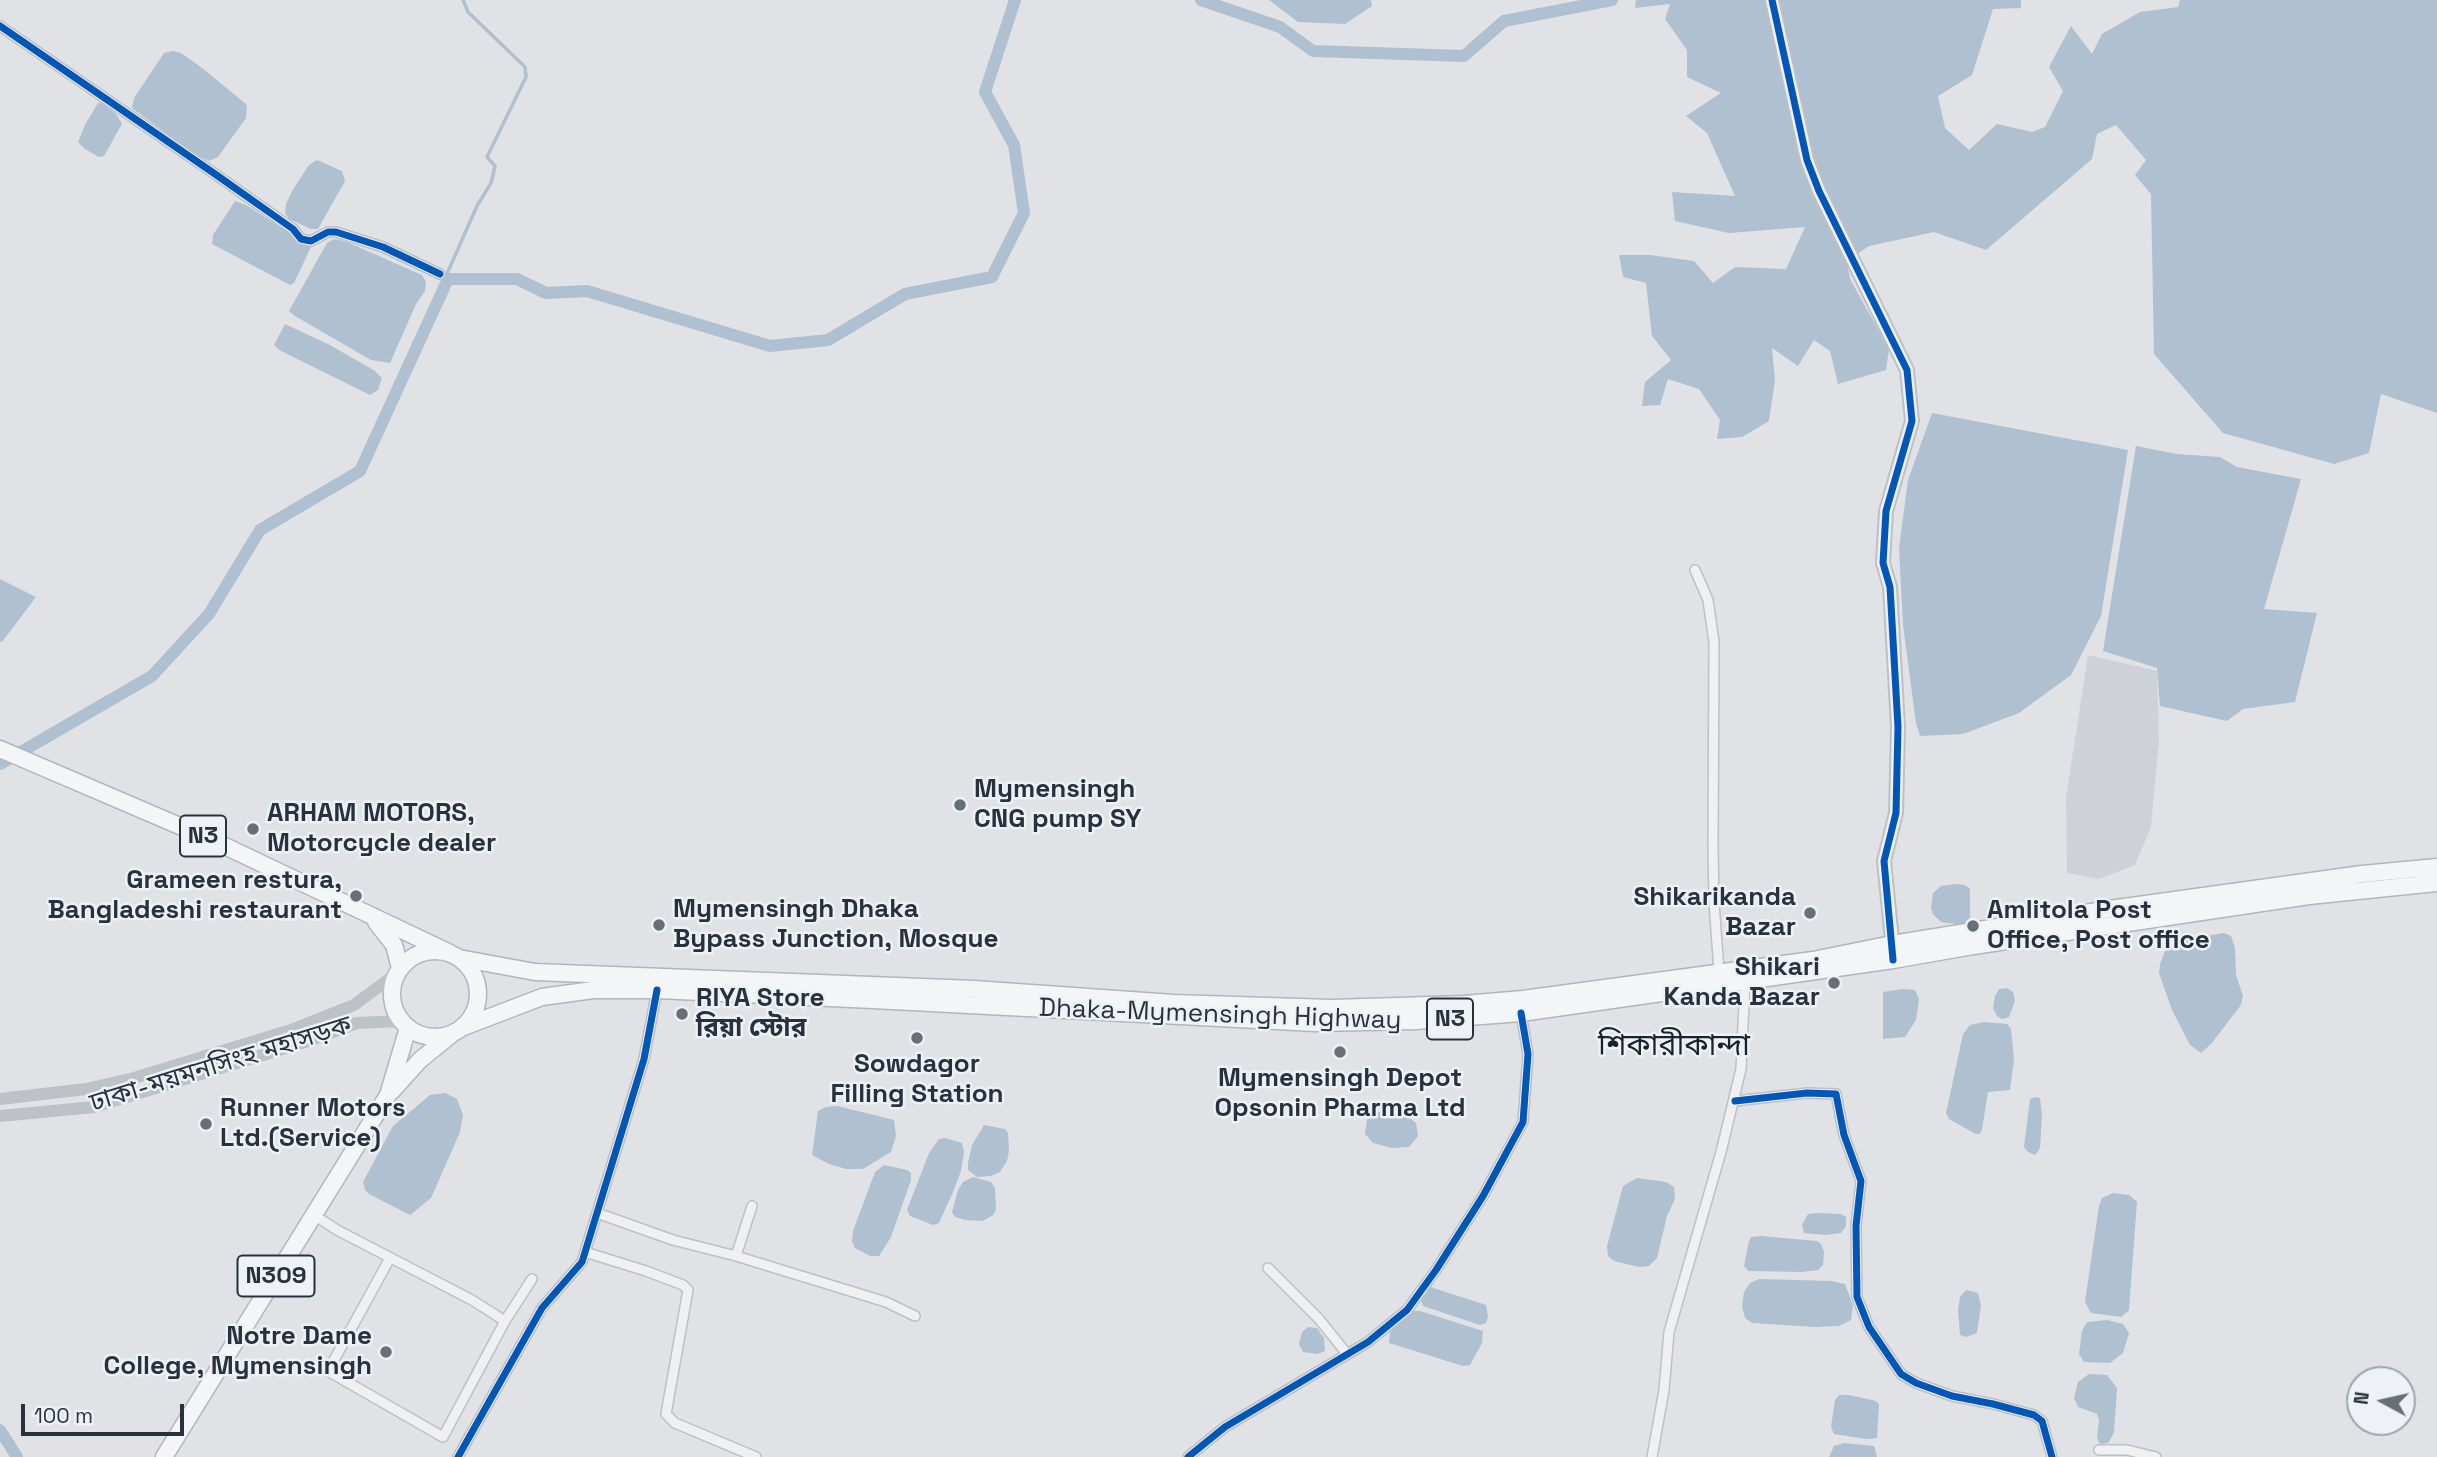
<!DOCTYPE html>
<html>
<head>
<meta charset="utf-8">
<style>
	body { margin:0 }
	#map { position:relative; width:2437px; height:1457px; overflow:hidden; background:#e0e2e5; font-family:"Space Grotesk",sans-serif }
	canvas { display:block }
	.north { position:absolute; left:2346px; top:1366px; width:70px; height:70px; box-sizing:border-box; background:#eef1f5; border:2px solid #9fa4ac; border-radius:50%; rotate:278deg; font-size:19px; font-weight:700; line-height:28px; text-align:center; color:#28313e }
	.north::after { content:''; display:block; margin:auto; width:24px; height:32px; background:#686f78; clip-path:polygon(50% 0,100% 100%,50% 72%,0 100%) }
	.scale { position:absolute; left:21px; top:1404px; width:163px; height:32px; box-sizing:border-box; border:4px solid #28313e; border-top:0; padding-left:9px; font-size:21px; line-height:24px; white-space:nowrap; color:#28313e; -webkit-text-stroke:5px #eef1f5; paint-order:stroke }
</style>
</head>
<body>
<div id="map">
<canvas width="2437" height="1457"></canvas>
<div class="north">N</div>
<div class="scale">100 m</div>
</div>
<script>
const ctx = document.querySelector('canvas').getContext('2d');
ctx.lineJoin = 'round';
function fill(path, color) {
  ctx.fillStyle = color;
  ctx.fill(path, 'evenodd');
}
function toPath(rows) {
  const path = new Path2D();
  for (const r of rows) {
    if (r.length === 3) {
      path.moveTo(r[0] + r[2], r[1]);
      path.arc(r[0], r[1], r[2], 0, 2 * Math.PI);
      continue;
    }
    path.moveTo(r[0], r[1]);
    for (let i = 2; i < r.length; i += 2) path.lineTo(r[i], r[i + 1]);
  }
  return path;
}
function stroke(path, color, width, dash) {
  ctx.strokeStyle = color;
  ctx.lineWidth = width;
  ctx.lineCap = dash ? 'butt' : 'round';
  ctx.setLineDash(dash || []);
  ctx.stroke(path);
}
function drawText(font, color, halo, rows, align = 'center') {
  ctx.font = font + ' "Space Grotesk","Noto Sans Bengali",sans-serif';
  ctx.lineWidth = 5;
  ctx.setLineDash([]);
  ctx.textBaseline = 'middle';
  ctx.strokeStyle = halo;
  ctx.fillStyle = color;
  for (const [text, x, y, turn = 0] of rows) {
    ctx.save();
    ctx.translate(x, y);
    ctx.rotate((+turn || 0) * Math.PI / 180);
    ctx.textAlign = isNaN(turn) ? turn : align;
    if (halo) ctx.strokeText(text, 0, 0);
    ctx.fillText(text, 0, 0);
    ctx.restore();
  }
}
fill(toPath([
	[2088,655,2157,671,2159,739,2151,827,2135,865,2099,879,2067,873,2066,797]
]), '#ced2d8');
fill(toPath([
	[1269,0,1371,0,1372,6,1345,24,1298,22],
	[1636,0,2021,0,2021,8,1993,9,1972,75,1938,96,1945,128,1969,150,1997,124,2032,132,2045,127,2063,91,2049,67,2071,26,2092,54,2102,34,2140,12,2178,7,2180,0,2437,0,2437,413,2381,394,2369,453,2334,464,2223,433,2154,354,2151,194,2135,175,2146,160,2116,125,2097,134,2092,159,1986,250,1934,232,1869,246,1854,256,1848,268,1850,279,1889,349,1886,370,1838,384,1830,351,1814,340,1798,366,1772,348,1775,380,1769,421,1742,437,1717,439,1720,420,1699,389,1668,379,1660,405,1642,406,1645,382,1671,360,1652,336,1646,283,1623,277,1619,255,1650,255,1694,261,1713,283,1735,267,1786,269,1805,227,1729,233,1675,221,1672,192,1735,196,1707,133,1686,116,1721,93,1687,77,1687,50,1665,19,1670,4,1635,8],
	[173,51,181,53,202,68,246,104,247,108,246,118,218,157,209,161,195,154,132,108,134,98,164,53],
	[98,103,102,103,116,114,122,124,104,156,99,157,85,149,78,142,86,123],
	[317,160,342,171,345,181,318,229,311,229,289,219,285,213,286,204,292,191,309,165],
	[235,201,246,205,311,247,294,283,290,285,212,244,213,235],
	[334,239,347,242,422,275,426,282,425,291,416,304,390,363,371,360,295,316,289,311,327,243],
	[285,324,330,345,375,371,382,378,378,390,370,395,281,351,274,345],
	[1932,413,2128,450,2101,616,2071,675,2019,713,1963,734,1920,736,1916,723,1903,625,1899,548,1908,480],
	[2136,446,2177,454,2220,457,2237,467,2301,479,2264,609,2317,613,2295,702,2243,709,2227,721,2160,706,2157,668,2103,651],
	[0,579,36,597,2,642,0,641],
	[1956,884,1965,885,1970,889,1970,921,1962,925,1941,922,1933,914,1931,908,1933,893,1941,886],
	[2224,933,2231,936,2235,948,2236,975,2243,996,2241,1005,2211,1044,2201,1053,2190,1045,2172,1010,2159,973,2160,964,2165,951,2182,940],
	[2007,988,2013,992,2015,1001,2009,1017,2002,1019,1997,1016,1993,1008,1995,996,1999,989],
	[1902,989,1915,990,1919,999,1916,1020,1905,1037,1883,1039,1883,992],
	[1984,1022,2007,1024,2011,1029,2014,1059,2010,1090,1988,1092,1982,1129,1980,1134,1976,1134,1949,1119,1946,1113,1963,1034,1970,1025],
	[445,1093,457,1099,463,1115,460,1132,431,1198,410,1215,369,1194,365,1190,363,1182,393,1126,430,1095],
	[2035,1097,2040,1098,2042,1116,2040,1148,2035,1155,2028,1152,2024,1147,2030,1099],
	[837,1106,894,1120,896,1136,891,1152,863,1169,846,1169,829,1164,812,1155,818,1111,826,1107],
	[1374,1112,1390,1112,1407,1116,1416,1123,1418,1136,1409,1147,1391,1148,1373,1143,1365,1134,1367,1120],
	[984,1125,1005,1129,1008,1133,1009,1151,1007,1161,1000,1172,991,1176,977,1177,968,1170,968,1163,972,1145],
	[945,1138,962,1143,964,1152,961,1171,953,1192,939,1223,933,1225,910,1216,907,1210,929,1153,939,1139],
	[884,1165,907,1170,911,1173,911,1180,891,1237,879,1256,870,1256,855,1248,852,1241,853,1231,875,1172],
	[973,1177,991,1182,995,1188,996,1210,993,1215,983,1221,965,1220,955,1217,952,1212,958,1190,963,1182],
	[1637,1178,1666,1182,1674,1187,1675,1199,1667,1216,1657,1258,1649,1266,1639,1267,1614,1261,1608,1256,1607,1246,1623,1186],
	[2113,1193,2129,1195,2137,1202,2129,1310,2121,1317,2091,1313,2085,1302,2099,1206,2102,1198],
	[1817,1213,1841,1214,1846,1217,1846,1226,1841,1233,1826,1235,1804,1233,1802,1225,1808,1214],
	[1761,1236,1817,1241,1821,1244,1824,1252,1823,1265,1818,1270,1802,1272,1748,1271,1744,1266,1749,1241,1751,1237],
	[1759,1279,1831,1281,1845,1284,1853,1305,1851,1320,1839,1326,1816,1327,1752,1323,1745,1318,1742,1307,1744,1292,1750,1283],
	[1430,1287,1486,1305,1488,1316,1486,1323,1480,1325,1423,1306,1421,1300,1423,1293],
	[1966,1290,1978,1293,1981,1306,1977,1333,1966,1337,1960,1335,1958,1310,1960,1297],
	[1407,1311,1420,1311,1483,1331,1482,1343,1470,1365,1463,1366,1389,1343,1390,1331],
	[2107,1320,2123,1324,2129,1333,2123,1353,2110,1363,2084,1362,2079,1354,2082,1331,2087,1322],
	[1308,1327,1317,1328,1324,1338,1325,1351,1317,1354,1303,1352,1299,1344,1302,1332],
	[2089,1374,2107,1375,2117,1388,2114,1433,2108,1443,2100,1444,2097,1438,2099,1420,2097,1414,2078,1407,2074,1398,2078,1382],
	[1839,1395,1849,1395,1876,1401,1879,1404,1877,1438,1866,1439,1834,1434,1831,1427,1835,1400],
	[1844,1443,1874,1446,1877,1457,1829,1457,1834,1446]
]), '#afc0d0');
stroke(toPath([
	[448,279,446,276,477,206,491,183,495,166,487,157,526,77,525,67,468,12,463,0]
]), '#afc0d0', 3.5);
stroke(toPath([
	[1201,0,1280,27,1313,51,1464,56,1504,21,1612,0],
	[0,764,152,676,209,614,260,530,360,471,448,279,517,279,546,293,587,291,770,346,828,340,905,294,992,277,1024,213,1014,145,985,92,1015,0],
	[0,1430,17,1457]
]), '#afc0d0', 12);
const minor = toPath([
	[0,26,215,174,293,229,301,239,311,241,328,232,336,232,383,247,440,274],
	[1695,570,1708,600,1714,642,1713,847,1714,903,1719,971],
	[1735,1101,1807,1093,1836,1094,1844,1135,1861,1181,1856,1226,1857,1297,1869,1327,1901,1374,1916,1383,1952,1396,1993,1404,2034,1415,2042,1421,2052,1457],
	[597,1213,673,1240,736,1256,752,1206],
	[314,1215,337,1230,472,1300,505,1321,532,1279],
	[585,1252,646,1271,683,1285,688,1290,666,1414,675,1423,756,1457],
	[736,1256,886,1302,915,1316],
	[390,1258,328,1371,443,1437,505,1321],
	[1268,1268,1319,1319,1347,1354],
	[2099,1450,2127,1450,2156,1457],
	[458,1457,542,1308,582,1262,644,1059,657,990],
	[1188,1457,1225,1427,1368,1342,1407,1310,1436,1270,1483,1196,1523,1122,1528,1054,1521,1013],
	[1652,1457,1664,1390,1669,1332,1721,1152,1741,1069,1745,981]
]);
const tertiary = toPath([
	[1772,0,1807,160,1819,191,1907,370,1912,421,1886,511,1883,563,1890,587,1898,727,1896,813,1884,861,1893,950]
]);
const trunk = toPath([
	[0,749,210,839,450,953],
	[376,922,394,945,400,968],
	[435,994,43],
	[459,958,535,972,974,989,1173,1003,1331,1008,1464,1004,1523,999,1813,960,1892,944,2110,909,2362,874,2437,867],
	[461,1028,542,997,593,990,657,990,873,1000,1315,1023,1416,1021,1521,1013,1893,960,1973,946,2309,896,2437,883],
	[392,1091,420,1060,452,1034],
	[164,1457,388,1095,408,1028]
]);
stroke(minor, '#bec0c3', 12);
stroke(tertiary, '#bec0c3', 16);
stroke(trunk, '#b2b5ba', 19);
stroke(minor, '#f0f0f2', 9);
stroke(tertiary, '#f0f0f2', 12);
stroke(toPath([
	[0,1099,86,1089,134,1078,291,1030,354,1005,396,974],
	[0,1116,94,1107,305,1042,357,1023,401,1021]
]), '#bec1c5', 12);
stroke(trunk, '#f4f5f6', 16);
stroke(toPath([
	[1772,0,1807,160,1819,191,1907,370,1912,421,1886,511,1883,563,1890,587,1898,727,1896,813,1884,861,1893,960],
	[0,26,215,174,293,229,301,239,311,241,328,232,336,232,383,247,440,274],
	[1735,1101,1807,1093,1836,1094,1844,1135,1861,1181,1856,1226,1857,1297,1869,1327,1901,1374,1916,1383,1952,1396,1993,1404,2034,1415,2042,1421,2052,1457],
	[458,1457,542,1308,582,1262,644,1059,657,990],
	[1188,1457,1225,1427,1368,1342,1407,1310,1436,1270,1483,1196,1523,1122,1528,1054,1521,1013]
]), '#0057b8', 7);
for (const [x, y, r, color] of [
	[960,805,7,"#686f78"],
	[253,829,7,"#686f78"],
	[356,896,7,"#686f78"],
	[1810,913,7,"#686f78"],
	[659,925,7,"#686f78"],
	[1973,926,7,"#686f78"],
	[1834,983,7,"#686f78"],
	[682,1014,7,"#686f78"],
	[917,1038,7,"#686f78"],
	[1340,1052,7,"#686f78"],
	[206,1124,7,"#686f78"],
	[386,1352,7,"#686f78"]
]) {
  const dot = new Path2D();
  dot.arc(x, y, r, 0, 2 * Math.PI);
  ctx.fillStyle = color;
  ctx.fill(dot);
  stroke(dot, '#eef1f5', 2.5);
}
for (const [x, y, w] of [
	[203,836,46],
	[1450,1019,46],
	[276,1276,77]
]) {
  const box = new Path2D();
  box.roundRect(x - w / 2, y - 20.5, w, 41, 5);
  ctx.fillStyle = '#eef1f5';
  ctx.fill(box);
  stroke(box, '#28313e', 2);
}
drawText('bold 24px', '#28313e', null, [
	["N3",203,836],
	["N3",1450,1019],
	["N309",276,1276]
]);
drawText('bold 26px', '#28313e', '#eef1f5', [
	["Mymensingh",974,790],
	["CNG pump SY",974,820],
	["ARHAM MOTORS,",267,814],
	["Motorcycle dealer",267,844],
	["Grameen restura,",342,881,"right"],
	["Bangladeshi restaurant",342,911,"right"],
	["Shikarikanda",1796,898,"right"],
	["Bazar",1796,928,"right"],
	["Mymensingh Dhaka",673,910],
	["Bypass Junction, Mosque",673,940],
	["Amlitola Post",1987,911],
	["Office, Post office",1987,941],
	["Shikari",1820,968,"right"],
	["Kanda Bazar",1820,998,"right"],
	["RIYA Store",696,999],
	["রিয়া স্টোর",696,1029],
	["Sowdagor",917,1065,"center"],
	["Filling Station",917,1095,"center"],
	["Mymensingh Depot",1340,1079,"center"],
	["Opsonin Pharma Ltd",1340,1109,"center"],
	["Runner Motors",220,1109],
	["Ltd.(Service)",220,1139],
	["Notre Dame",372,1337,"right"],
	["College, Mymensingh",372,1367,"right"]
], 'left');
drawText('26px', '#28313e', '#eef1f5', [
	["Dhaka-Mymensingh Highway",1220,1015,2],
	["ঢাকা-ময়মনসিংহ মহাসড়ক",221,1065,-17]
]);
drawText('30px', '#1a222e', '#eef1f5', [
	["শিকারীকান্দা",1674,1047]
]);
</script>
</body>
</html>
